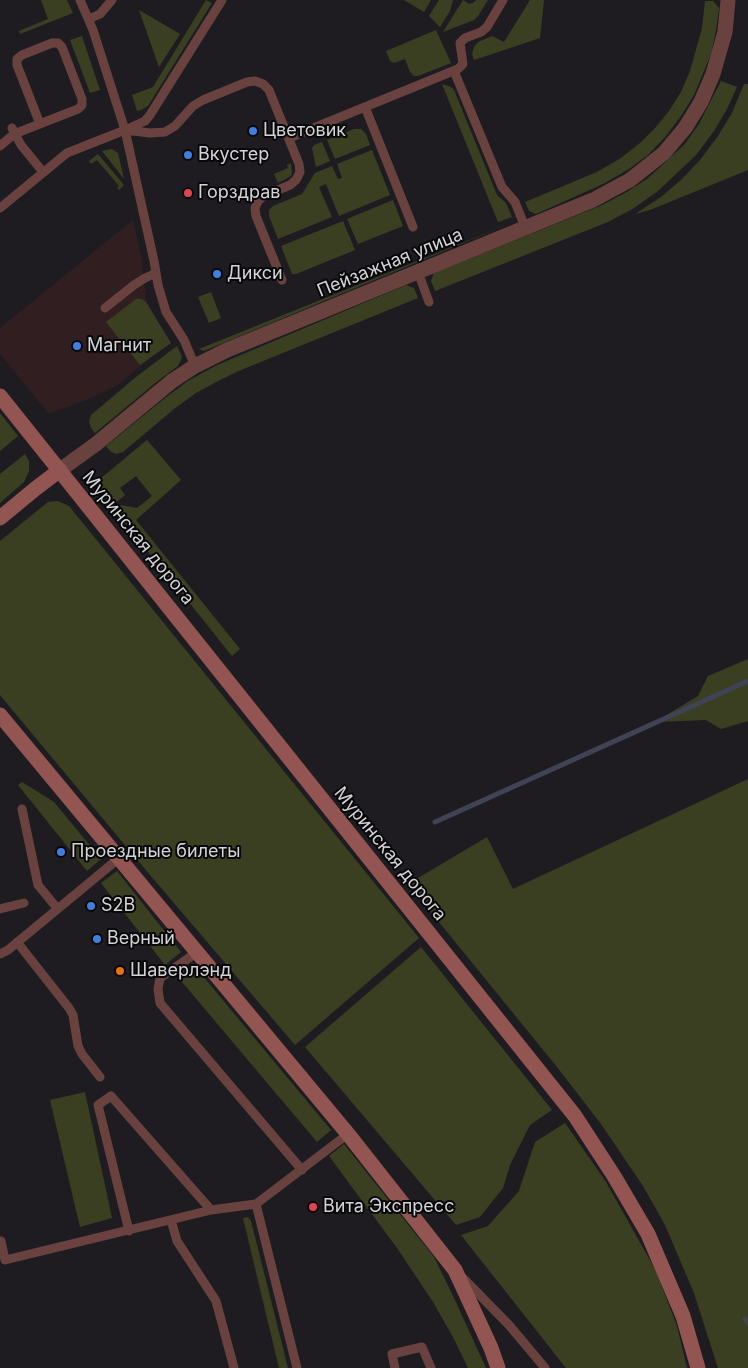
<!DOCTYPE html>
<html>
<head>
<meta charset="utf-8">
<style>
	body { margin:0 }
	canvas { display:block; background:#1e1c21 }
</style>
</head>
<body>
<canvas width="748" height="1368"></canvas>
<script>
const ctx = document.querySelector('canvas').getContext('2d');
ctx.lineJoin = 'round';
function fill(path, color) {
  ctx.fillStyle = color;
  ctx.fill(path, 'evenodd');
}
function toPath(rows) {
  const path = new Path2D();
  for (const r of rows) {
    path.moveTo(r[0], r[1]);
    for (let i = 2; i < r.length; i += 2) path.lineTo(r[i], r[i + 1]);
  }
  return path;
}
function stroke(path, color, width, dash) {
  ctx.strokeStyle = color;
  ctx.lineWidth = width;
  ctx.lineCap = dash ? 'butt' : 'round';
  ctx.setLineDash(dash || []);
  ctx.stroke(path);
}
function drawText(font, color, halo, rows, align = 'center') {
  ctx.font = font + ' Inter,sans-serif';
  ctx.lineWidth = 4;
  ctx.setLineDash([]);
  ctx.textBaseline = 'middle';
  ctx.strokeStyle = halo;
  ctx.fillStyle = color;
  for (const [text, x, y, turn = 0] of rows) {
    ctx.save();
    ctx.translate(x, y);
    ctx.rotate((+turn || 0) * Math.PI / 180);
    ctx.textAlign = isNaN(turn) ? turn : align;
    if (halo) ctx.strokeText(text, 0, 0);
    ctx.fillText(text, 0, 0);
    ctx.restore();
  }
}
fill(toPath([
	[133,220,141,257,146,302,171,343,141,365,117,386,93,397,49,414,0,354,0,328]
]), '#311e20');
fill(toPath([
	[41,0,67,0,73,13,20,34,19,31,48,19],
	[206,0,212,3,148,106,141,110,137,111,132,95,153,87],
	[404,0,431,0,424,12],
	[439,0,453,0,450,11,440,27,429,16],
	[463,0,469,4,473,3,476,0,488,0,478,16,474,20,443,32],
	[530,0,544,0,540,38,474,60,472,54,474,47,478,42,492,36,504,42],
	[705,1,713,1,719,8,716,31,711,54,694,95,683,113,666,136,649,154,629,169,603,184,536,214,529,211,525,202,597,172,621,158,640,143,656,127,669,111,681,92,690,71,702,28],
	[139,10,180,34,159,67],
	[436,30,451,63,418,76,414,76,410,72,405,59,394,63,390,61,386,51],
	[82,36,100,90,90,93,70,40],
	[721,81,737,87,727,109,714,131,696,155,658,191,634,208,608,222,435,291,431,281,434,273,600,206,625,193,647,179,684,145,699,124],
	[442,84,451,87,454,90,497,195,506,203,512,217,498,222],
	[744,84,748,84,748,170,650,210,635,214,661,197,682,179,700,160,718,136,732,113],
	[354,129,361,129,366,134,370,145,335,159,327,140],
	[322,142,330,161,316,167,312,148,314,145],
	[112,149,118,153,124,179,102,151],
	[372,150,390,195,339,216,326,184,319,187,332,217,278,239,269,216,269,210,273,206,302,194,315,173,332,166,338,179,342,178,337,164],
	[98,154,124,185,119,190,117,188,119,186,97,160,91,164,89,161],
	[291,163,292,172,291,176,278,183,274,174,288,168,287,165],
	[393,200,403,226,358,244,347,219],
	[343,221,355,250,296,274,292,274,281,246],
	[509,224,204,351,199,349],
	[406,285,414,288,418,298,241,370,220,380,196,393,174,409,123,452,116,454,110,451,106,446,165,398,188,381,215,366],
	[211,292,221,318,209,323,198,297],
	[136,299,141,299,146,302,171,343,140,365,106,322],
	[177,346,182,357,178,366,159,380,95,433,91,428,89,421,91,415,136,377],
	[0,413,18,436,0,451],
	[147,440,181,480,136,520,240,649,232,656,115,510,121,505,137,508,152,496,136,476,120,488,125,495,112,506,94,484],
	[25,454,29,461,29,471,24,482,0,503,0,474],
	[58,501,69,506,419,938,295,1045,139,862,0,695,0,541,48,502],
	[748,659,748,721,721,729,706,720,655,722,698,696,708,676],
	[748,779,748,1368,718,1368,694,1293,665,1225,643,1186,601,1124,557,1067,408,884,487,837,513,889],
	[22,782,54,802,101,859,87,871,18,785],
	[117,871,181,952,165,965,101,883],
	[421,947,552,1110,530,1125,510,1165,503,1188,480,1217,456,1225,305,1047],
	[192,963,331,1130,317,1142,177,976],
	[85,1092,112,1218,80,1227,50,1100],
	[565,1123,606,1182,656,1271,677,1326,687,1368,566,1368,461,1235,488,1226,519,1191,535,1142],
	[344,1144,434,1257,453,1296,486,1368,468,1368,453,1337,433,1302,397,1248,329,1156],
	[248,1217,251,1221,288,1368,279,1368,243,1218]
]), '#3a3f22');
stroke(toPath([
	[435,822,748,681],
	[745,1319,748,1323]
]), '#404256', 5);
stroke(toPath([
	[80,0,93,30,125,130,154,261,158,285,166,312,184,340,195,366],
	[89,19,100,14,112,0],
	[454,71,502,187,515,202,525,227],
	[365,107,413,227],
	[12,128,21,145,43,172],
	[125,130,150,133,165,132,175,126,193,106,203,100,247,82,255,81,263,84,269,90,299,164,300,172,296,180,290,185,264,196,258,201,255,208,256,216,282,280],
	[289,138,458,69,463,64,460,43,465,38,481,32,487,27,503,0],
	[0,146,14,134,78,109,82,105,82,99,62,47,58,43,52,43,22,55,17,59,17,65,40,124],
	[0,208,67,153,125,130,145,121,150,115,222,0],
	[418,272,429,302],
	[105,308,134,285,145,278,156,273],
	[22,809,38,885,57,908],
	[0,909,24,903],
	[17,942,69,1008,73,1015,78,1046,82,1054,100,1077],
	[196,953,160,978,158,989,160,1003,302,1170],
	[0,954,8,950,118,859],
	[171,1220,177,1241,216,1301,234,1368],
	[129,1231,98,1105,111,1096,211,1210],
	[1,1241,5,1260,211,1210,256,1204],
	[463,1278,509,1325,545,1368],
	[297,1368,256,1204,348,1134],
	[395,1368,392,1354,422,1347,431,1368]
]), '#69423f', 9);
stroke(toPath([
	[60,470,96,444,172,381,195,366,227,350,593,200,630,180,664,153,685,128,701,102,713,74,725,32,728,0]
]), '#69423f', 15);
stroke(toPath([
	[0,396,575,1116,614,1176,648,1234,683,1316,698,1368],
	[0,518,35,489,60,470],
	[0,715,348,1134,455,1270,491,1348,498,1368]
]), '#935552', 15);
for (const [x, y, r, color] of [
	[253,131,5,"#3f7fe0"],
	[188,155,5,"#3f7fe0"],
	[188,193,5,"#e0444e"],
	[217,274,5,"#3f7fe0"],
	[77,346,5,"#3f7fe0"],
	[61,852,5,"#3f7fe0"],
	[91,906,5,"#3f7fe0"],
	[97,939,5,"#3f7fe0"],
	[120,971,5,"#e8710a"],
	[313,1207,5,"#e0444e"]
]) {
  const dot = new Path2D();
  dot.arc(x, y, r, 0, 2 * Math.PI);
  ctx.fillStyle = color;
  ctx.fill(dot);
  stroke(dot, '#080709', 2);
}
drawText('18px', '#d4d3d6', '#080709', [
	["Цветовик",263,131],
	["Вкустер",198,155],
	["Горздрав",198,193],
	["Дикси",227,274],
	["Магнит",87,346],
	["Проездные билеты",71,852],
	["S2B",101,906],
	["Верный",107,939],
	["Шаверлэнд",130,971],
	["Вита Экспресс",323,1207]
], 'left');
drawText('18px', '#d4d3d6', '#080709', [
	["Пейзажная улица",390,263,-22],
	["Муринская дорога",138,538,51],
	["Муринская дорога",390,854,51]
]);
</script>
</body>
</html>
